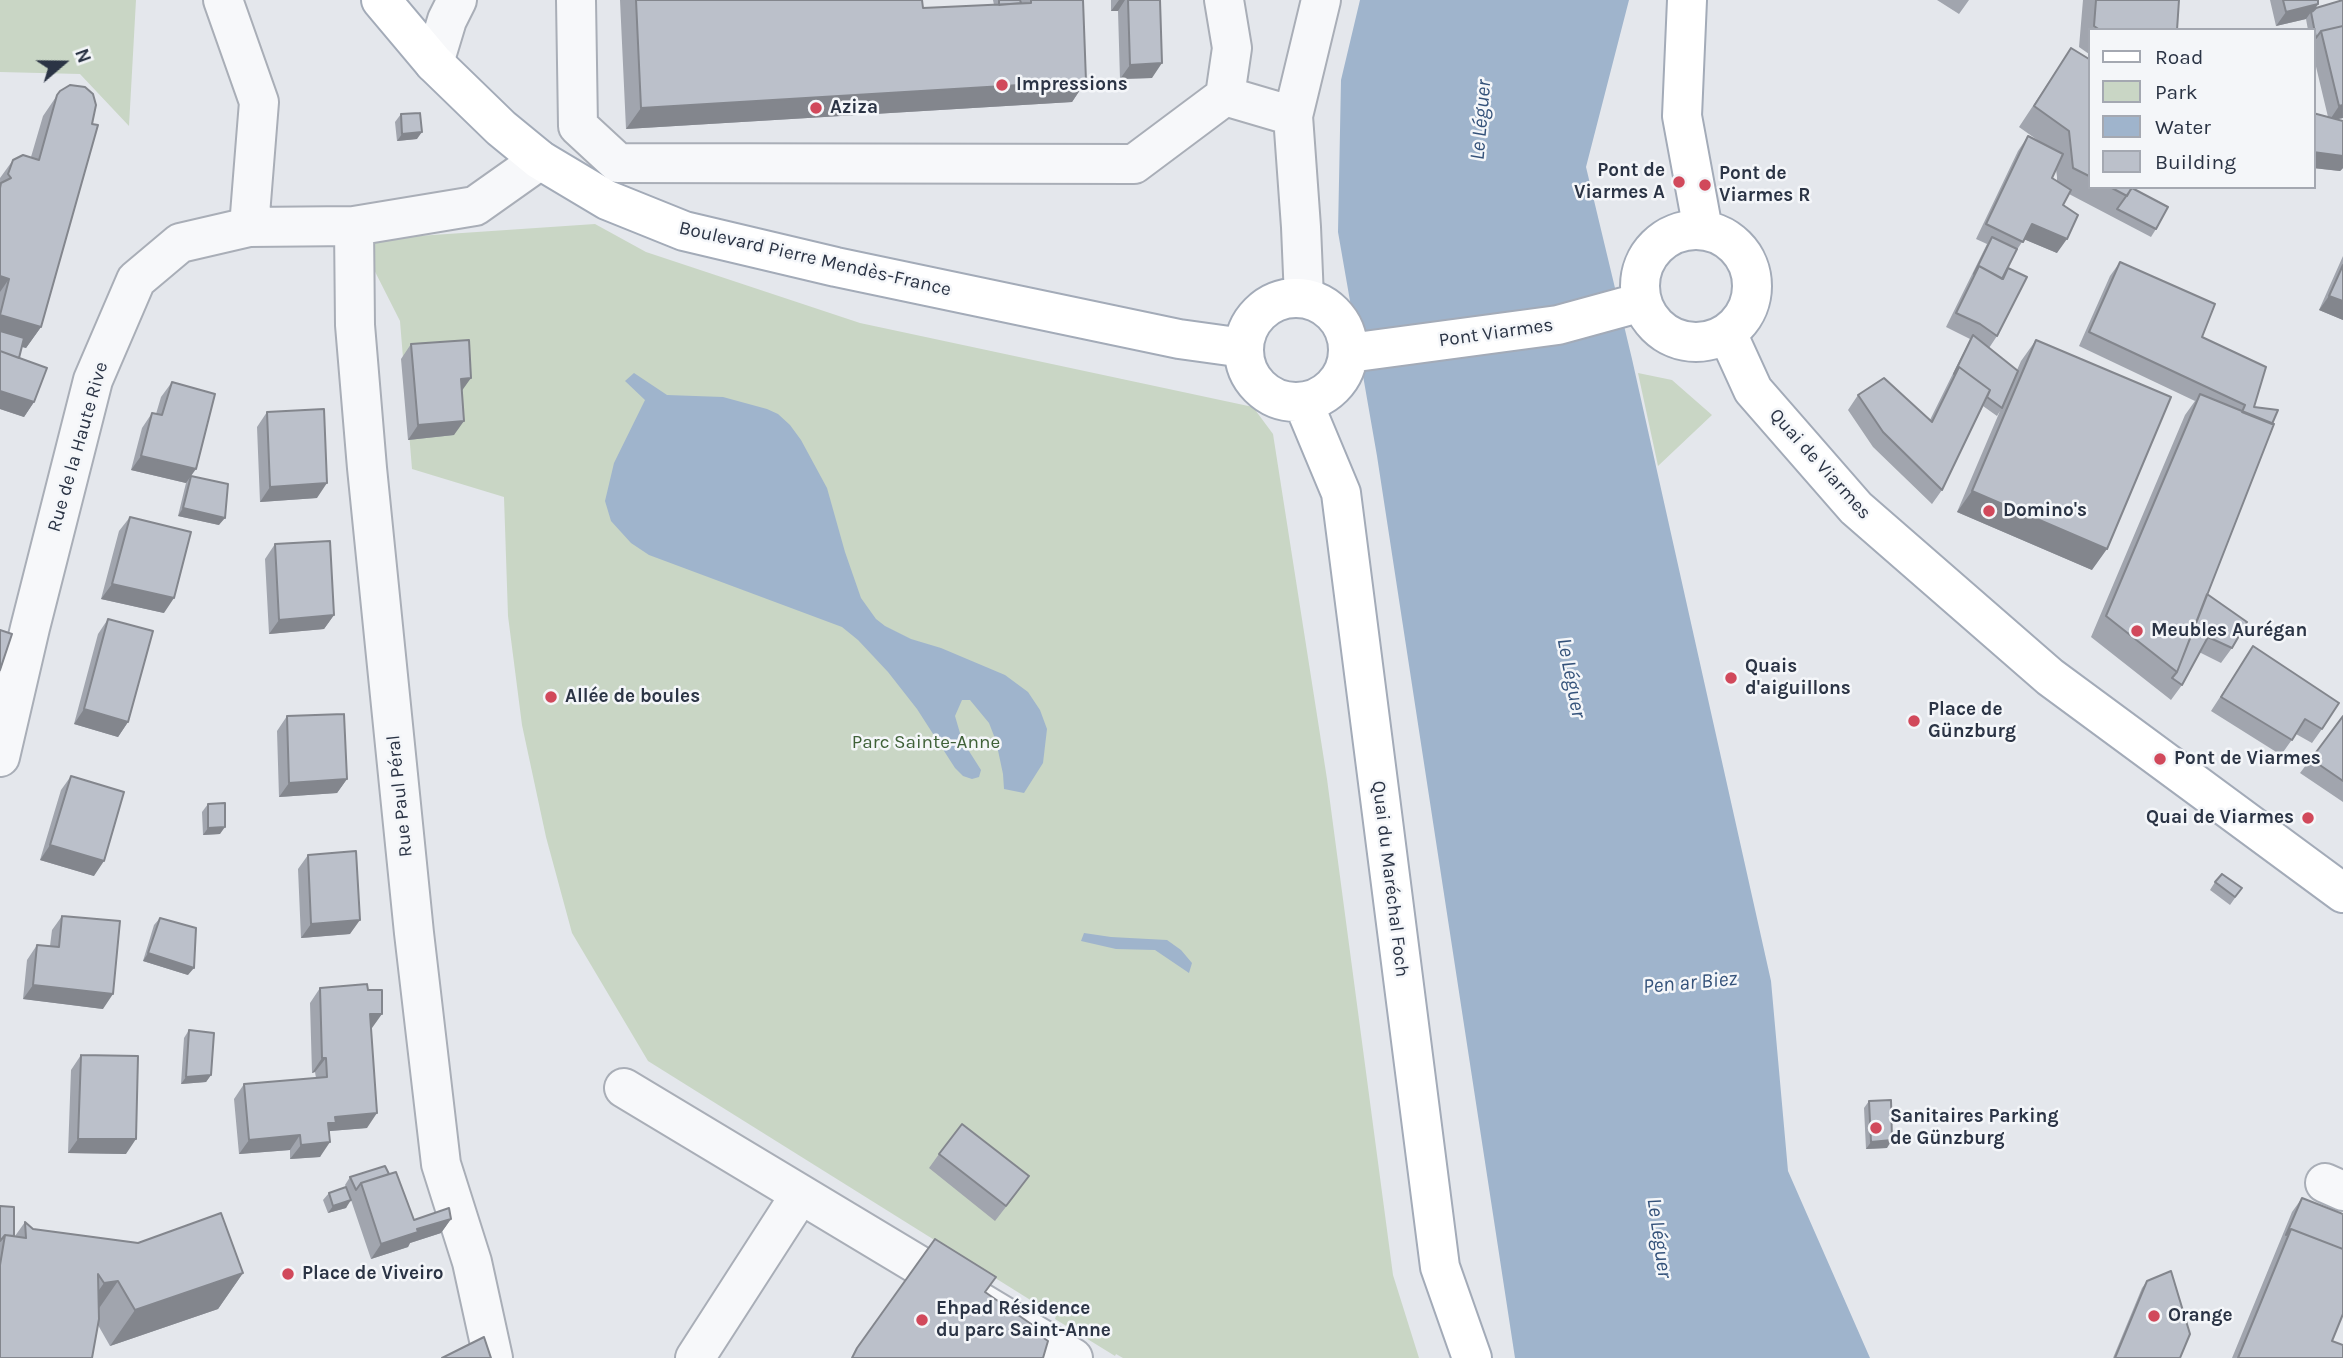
<!DOCTYPE html>
<html>
<head>
<meta charset="utf-8">
<style>
	body { margin:0 }
	#map { position:relative; width:2343px; height:1358px; overflow:hidden; background:#e4e7ec; font-family:Karla,sans-serif }
	canvas { display:block }
	.legend { position:absolute; left:2088px; top:28px; width:228px; height:161px; box-sizing:border-box; background:#f4f6f9; border:2px solid #a4a8b1; margin:0; padding:9px 12px; list-style:none; font-size:21px; color:#2b3445 }
	.legend li { display:flex; align-items:center; gap:14px; height:35px }
	.legend b { width:35px; border:2px solid #a4a8b1 }
	.north { position:absolute; left:28px; top:28px; width:70px; height:70px; -webkit-text-stroke:5px #f4f6f9; paint-order:stroke; rotate:70deg; font-size:19px; font-weight:700; line-height:28px; text-align:center; color:#2b3445 }
	.north::after { content:''; display:block; margin:auto; width:24px; height:32px; background:#2b3445; clip-path:polygon(50% 0,100% 100%,50% 72%,0 100%) }
</style>
</head>
<body>
<div id="map">
<canvas width="2343" height="1358"></canvas>
<ul class="legend">
<li><b style="height:9px;background:#fff"></b>Road</li>
<li><b style="height:19px;background:#c9d6c5"></b>Park</li>
<li><b style="height:19px;background:#9fb4cc"></b>Water</li>
<li><b style="height:19px;background:#bbc0ca"></b>Building</li>
</ul>
<div class="north">N</div>
</div>
<script>
const ctx = document.querySelector('canvas').getContext('2d');
ctx.lineJoin = 'round';
function fill(path, color) {
  ctx.fillStyle = color;
  ctx.fill(path, 'evenodd');
}
function toPath(rows) {
  const path = new Path2D();
  for (const r of rows) {
    if (r.length === 3) {
      path.moveTo(r[0] + r[2], r[1]);
      path.arc(r[0], r[1], r[2], 0, 2 * Math.PI);
      continue;
    }
    path.moveTo(r[0], r[1]);
    for (let i = 2; i < r.length; i += 2) path.lineTo(r[i], r[i + 1]);
  }
  return path;
}
function stroke(path, color, width, dash) {
  ctx.strokeStyle = color;
  ctx.lineWidth = width;
  ctx.lineCap = dash ? 'butt' : 'round';
  ctx.setLineDash(dash || []);
  ctx.stroke(path);
}
function drawText(font, color, halo, rows, align = 'center') {
  ctx.font = font + ' Karla,sans-serif';
  ctx.lineWidth = 5;
  ctx.setLineDash([]);
  ctx.textBaseline = 'middle';
  ctx.strokeStyle = halo;
  ctx.fillStyle = color;
  for (const [text, x, y, turn = 0] of rows) {
    ctx.save();
    ctx.translate(x, y);
    ctx.rotate((+turn || 0) * Math.PI / 180);
    ctx.textAlign = isNaN(turn) ? turn : align;
    if (halo) ctx.strokeText(text, 0, 0);
    ctx.fillText(text, 0, 0);
    ctx.restore();
  }
}
fill(toPath([
	[0,0,136,0,129,126,80,74,0,72],
	[595,224,646,252,860,323,1253,407,1273,434,1327,779,1393,1275,1419,1358,1123,1358,1116,1354,1115,1356,1055,1319,1056,1316,648,1061,572,933,546,837,522,725,508,616,504,497,412,469,400,321,359,240],
	[1638,373,1672,380,1712,415,1658,466]
]), '#c9d6c5');
fill(toPath([
	[1360,0,1629,0,1586,167,1632,359,1771,981,1788,1171,1870,1358,1515,1358,1377,456,1338,232,1341,80],
	[634,373,667,395,723,397,767,409,778,414,790,425,801,440,827,488,845,552,861,598,876,619,885,626,911,639,941,648,1005,675,1028,692,1040,710,1047,729,1043,763,1024,793,1004,789,1003,774,996,741,989,723,970,700,962,700,955,716,962,740,981,770,979,777,972,779,963,776,955,768,917,709,888,672,858,640,842,627,649,555,631,543,611,521,605,501,614,463,645,400,625,381],
	[1084,933,1111,937,1167,940,1181,950,1192,963,1189,973,1155,950,1116,949,1081,941]
]), '#9fb4cc');
const minor = toPath([
	[223,0,259,102,249,227],
	[576,0,578,126,618,163,1134,164,1225,96],
	[1224,0,1232,48,1225,96],
	[434,63,447,20,457,0],
	[1225,96,1293,116],
	[354,226,355,325,367,468,414,933,441,1164,472,1262,493,1358],
	[1304,298,1301,227,1293,116,1321,0],
	[0,757,30,628,93,380,136,280,180,243,249,227,354,226,475,206,540,160],
	[624,1088,1073,1358],
	[2325,1183,2343,1191],
	[695,1358,800,1195]
]);
const major = toPath([
	[381,0,434,63,501,128,540,160,607,200,684,231,836,267,1179,339,1244,348],
	[1687,0,1682,116,1703,230],
	[1696,286,56],
	[1296,350,52],
	[1727,333,1753,390,1856,508,2050,677,2343,893],
	[1349,353,1558,325,1642,302],
	[1303,402,1341,493,1440,1267,1472,1358]
]);
stroke(minor, '#a9aeb7', 42);
stroke(major, '#a3abb8', 42);
stroke(minor, '#f7f8fa', 38);
stroke(major, '#fff', 38);
fill(toPath([
	[620,0,922,0,923,8,994,5,993,0,1083,0,1086,81,1072,102,626,129],
	[1111,0,1160,0,1152,78,1120,79,1118,11,1111,11],
	[1937,0,1969,0,1959,14],
	[2083,0,2179,0,2177,30,2089,30,2089,54,2079,47],
	[2270,0,2318,0,2318,4,2316,8,2343,0,2343,118,2336,119,2343,121,2343,168,2340,171,2313,168,2313,113,2328,117,2313,54,2313,30,2308,30,2306,19,2276,26],
	[2071,48,2089,59,2089,187,2132,187,2132,188,2156,229,2151,237,2069,194,2063,205,2057,253,2024,239,2013,256,2004,274,2008,268,1997,336,1989,348,2017,370,2021,361,2036,340,2092,570,1957,512,2000,411,1997,416,1983,406,1942,490,1932,504,1873,447,1848,410,1858,395,1930,420,1970,339,1946,327,1987,244,1976,239,2018,151,2028,136,2043,144,2019,127],
	[2056,169,2057,177,2057,181,2052,178],
	[60,91,41,327,26,348,22,347,19,358,34,402,24,417,0,409,0,178,13,160,31,157,43,116],
	[401,114,417,139,397,141,395,122],
	[2343,256,2343,320,2319,310],
	[2120,262,2202,337,2254,407,2207,594,2232,648,2221,663,2199,652,2182,685,2171,700,2091,637,2185,415,2195,401,2079,346,2110,276],
	[411,344,462,391,454,435,408,440,401,359],
	[172,382,191,476,219,525,178,516,186,483,131,470,142,428,152,413,156,414,161,397],
	[267,412,317,498,260,502,257,427],
	[130,517,164,613,101,599,119,531],
	[275,544,334,615,324,629,269,634,265,559],
	[108,619,128,722,118,737,74,724,98,634],
	[2253,646,2322,729,2312,743,2296,734,2281,755,2211,711],
	[287,716,347,779,337,793,279,797,277,731],
	[2343,716,2343,802,2300,773],
	[71,776,94,876,40,860,61,790],
	[208,804,220,834,203,835,202,812],
	[308,855,350,934,301,938,298,869],
	[2215,882,2242,888,2230,905,2210,890],
	[62,916,103,1009,23,999,27,960,37,945,50,946,52,930],
	[160,918,188,975,143,961,154,925],
	[320,988,372,1028,367,1128,330,1131,320,1157,290,1159,290,1150,239,1154,234,1099,244,1084,316,1078,315,1072,312,1073,310,1003],
	[189,1030,211,1075,206,1082,181,1084,184,1038],
	[81,1055,126,1154,68,1153,71,1070],
	[1869,1101,1887,1148,1866,1149,1864,1108],
	[939,1154,1019,1190,995,1221,929,1168],
	[389,1174,414,1220,451,1219,441,1233,410,1243,408,1247,371,1259,350,1197,346,1208,328,1213,323,1200,329,1193,346,1187,345,1185,350,1177],
	[2302,1198,2332,1341,2343,1358,2232,1358,2292,1212],
	[0,1206,14,1236,15,1236,25,1222,33,1229,243,1273,218,1309,110,1346,98,1325,0,1358],
	[2147,1281,2180,1358,2113,1358,2142,1288]
]), '#a1a5ae');
fill(toPath([
	[1119,0,1125,0,1118,11,1111,11],
	[2318,4,2311,14,2311,12,2306,19,2276,26,2286,12],
	[1162,63,1152,78,1120,79,1130,65],
	[1086,81,1072,102,626,129,641,108],
	[2343,105,2343,118,2329,121,2339,106],
	[422,132,417,139,397,141,402,134],
	[2313,152,2343,156,2343,168,2340,171,2313,168],
	[2032,224,2067,239,2057,253,2021,238],
	[0,276,9,279,0,292],
	[2329,296,2343,301,2343,320,2319,310],
	[0,315,41,327,26,348,0,340],
	[471,378,461,392,461,379],
	[0,391,34,402,24,417,0,409],
	[464,421,454,435,408,440,418,425],
	[141,456,196,469,186,483,131,470],
	[327,483,317,498,260,502,270,487],
	[1972,491,2107,549,2092,570,1957,512],
	[183,508,225,518,219,525,178,516],
	[112,584,174,598,164,613,101,599],
	[334,615,324,629,269,634,279,620],
	[84,709,128,722,118,737,74,724],
	[347,779,337,793,279,797,289,783],
	[225,827,220,834,203,835,208,828],
	[50,845,104,861,94,876,40,860],
	[360,920,350,934,301,938,311,924],
	[148,953,194,968,188,975,143,961],
	[33,985,113,994,103,1009,23,999],
	[370,1014,382,1014,372,1028,360,1029],
	[322,1058,326,1058,315,1072,312,1073],
	[211,1075,206,1082,181,1084,186,1077],
	[377,1113,367,1128,330,1131,326,1137,328,1123,335,1117],
	[300,1135,290,1150,239,1154,249,1140],
	[78,1139,136,1139,126,1154,68,1153],
	[1892,1140,1887,1148,1866,1149,1871,1142],
	[330,1142,320,1157,290,1159,301,1145],
	[351,1200,346,1208,328,1213,333,1206],
	[451,1219,441,1233,410,1243,408,1247,371,1259,381,1244,417,1229],
	[243,1273,218,1309,110,1346,135,1310],
	[118,1281,93,1317,79,1318,104,1283]
]), '#83868d');
const building = toPath([
	[636,0,922,0,923,8,1031,3,1031,0,1083,0,1086,81,641,108,636,0],
	[999,0,1020,0,1021,3,999,5,999,0],
	[1128,0,1160,0,1162,63,1130,65,1128,0],
	[2096,0,2179,0,2177,30,2100,30,2094,26,2096,0],
	[2283,0,2318,0,2318,4,2286,12,2283,0],
	[2343,0,2343,26,2321,31,2316,38,2311,12,2313,11,2316,8,2343,0],
	[2343,26,2343,105,2339,106,2321,31,2343,26],
	[2071,48,2089,59,2089,176,2073,168,2069,131,2034,106,2071,48],
	[70,85,85,87,93,94,96,105,92,124,98,125,41,327,0,315,9,279,0,276,0,188,1,183,11,178,8,174,13,160,23,155,39,160,57,95,60,91,70,85],
	[420,113,422,132,402,134,401,114,420,113],
	[2313,113,2343,121,2343,156,2313,152,2313,113],
	[2028,136,2063,154,2052,178,2071,190,2063,205,2078,215,2067,239,2032,224,2023,242,1986,224,2028,136],
	[2110,187,2132,187,2127,196,2110,187],
	[2132,188,2168,207,2156,229,2117,209,2132,188],
	[1992,237,2017,249,2002,279,1979,266,1974,274,1992,237],
	[2120,262,2215,304,2202,337,2266,367,2254,407,2278,410,2272,424,2242,412,2245,405,2089,332,2120,262],
	[2343,265,2343,301,2329,296,2343,265],
	[1979,266,2003,279,2008,268,2027,277,1997,336,1980,324,1956,313,1979,266],
	[0,331,24,338,19,358,0,351,0,331],
	[1973,335,2018,371,2002,408,1987,397,1990,390,1959,367,1954,374,1973,335],
	[469,340,471,378,461,379,464,421,418,425,411,344,469,340],
	[2036,340,2171,397,2107,549,1972,491,2036,340],
	[0,351,47,368,34,402,0,391,0,351],
	[1959,367,1990,390,1942,490,1883,432,1858,395,1884,378,1932,422,1959,367],
	[172,382,215,394,196,469,141,456,152,413,162,415,172,382],
	[2200,394,2274,424,2177,672,2106,616,2200,394],
	[324,409,327,483,270,487,267,412,324,409],
	[191,476,228,484,225,518,183,508,191,476],
	[130,517,191,532,174,598,112,584,130,517],
	[330,541,334,615,279,620,275,544,330,541],
	[2207,594,2247,622,2232,648,2208,637,2182,685,2172,678,2177,672,2207,594],
	[108,619,153,631,128,722,84,709,108,619],
	[0,630,12,634,0,670,0,630],
	[2253,646,2339,703,2322,729,2305,719,2292,740,2221,697,2253,646],
	[344,714,347,779,289,783,287,716,344,714],
	[2343,716,2343,781,2311,759,2343,716],
	[71,776,124,792,104,861,50,845,71,776],
	[225,803,225,827,208,828,208,804,225,803],
	[356,851,360,920,311,924,308,855,356,851],
	[2222,874,2242,888,2235,897,2215,882,2222,874],
	[62,916,120,921,113,994,33,985,37,945,59,947,62,916],
	[160,918,196,928,194,968,148,953,160,918],
	[367,984,368,990,382,990,382,1014,370,1014,377,1113,335,1117,336,1123,328,1123,330,1142,301,1145,300,1135,249,1140,244,1084,327,1077,326,1058,322,1058,320,988,367,984],
	[189,1030,214,1033,211,1075,186,1077,189,1030],
	[81,1055,138,1056,136,1139,78,1139,81,1055],
	[1891,1100,1892,1140,1871,1142,1869,1101,1891,1100],
	[962,1124,1029,1176,1006,1206,939,1154,962,1124],
	[385,1166,389,1174,361,1183,356,1190,350,1177,385,1166],
	[396,1172,414,1220,449,1208,451,1219,417,1229,418,1232,381,1244,361,1183,396,1172],
	[346,1187,351,1200,333,1206,329,1193,346,1187],
	[2302,1198,2343,1214,2343,1249,2291,1229,2286,1235,2302,1198],
	[0,1206,14,1207,14,1236,5,1235,0,1241,0,1206],
	[221,1213,243,1273,135,1310,118,1281,104,1283,98,1274,99,1319,92,1358,0,1358,0,1265,5,1235,26,1238,25,1222,33,1229,138,1243,221,1213],
	[2291,1229,2343,1249,2343,1314,2332,1341,2343,1345,2343,1358,2238,1358,2291,1229],
	[935,1239,996,1277,985,1292,1034,1326,1031,1329,1048,1341,1043,1358,852,1358,857,1348,935,1239],
	[2171,1271,2190,1334,2180,1358,2115,1358,2147,1281,2171,1271],
	[484,1337,491,1358,442,1358,484,1337]
]);
fill(building, '#bbc0ca');
stroke(building, '#83868d', 2);
for (const [x, y, r, color] of [
	[1002,85,7,"#d1495b"],
	[816,108,7,"#d1495b"],
	[1679,182,7,"#d1495b"],
	[1705,185,7,"#d1495b"],
	[1989,511,7,"#d1495b"],
	[2137,631,7,"#d1495b"],
	[1731,678,7,"#d1495b"],
	[551,697,7,"#d1495b"],
	[1914,721,7,"#d1495b"],
	[2160,759,7,"#d1495b"],
	[2308,818,7,"#d1495b"],
	[1876,1128,7,"#d1495b"],
	[288,1274,7,"#d1495b"],
	[2154,1316,7,"#d1495b"],
	[922,1320,7,"#d1495b"]
]) {
  const dot = new Path2D();
  dot.arc(x, y, r, 0, 2 * Math.PI);
  ctx.fillStyle = color;
  ctx.fill(dot);
  stroke(dot, '#f4f6f9', 2.5);
}
drawText('bold 19px', '#2b3445', '#f4f6f9', [
	["Impressions",1016,85],
	["Aziza",830,108],
	["Pont de",1665,171,"right"],
	["Viarmes A",1665,193,"right"],
	["Pont de",1719,174],
	["Viarmes R",1719,196],
	["Domino's",2003,511],
	["Meubles Aurégan",2151,631],
	["Quais",1745,667],
	["d'aiguillons",1745,689],
	["Allée de boules",565,697],
	["Place de",1928,710],
	["Günzburg",1928,732],
	["Pont de Viarmes",2174,759],
	["Quai de Viarmes",2294,818,"right"],
	["Sanitaires Parking",1890,1117],
	["de Günzburg",1890,1139],
	["Place de Viveiro",302,1274],
	["Ehpad Résidence",936,1309],
	["du parc Saint-Anne",936,1331],
	["Orange",2168,1316]
], 'left');
drawText('19px', '#2b3445', '#f4f6f9', [
	["Boulevard Pierre Mendès-France",815,259,13],
	["Pont Viarmes",1496,333,-8],
	["Rue de la Haute Rive",78,447,-74],
	["Quai de Viarmes",1820,464,48],
	["Rue Paul Péral",400,796,-96],
	["Quai du Maréchal Foch",1390,879,83]
]);
drawText('19px', '#3f6138', '#f4f6f9', [
	["Parc Sainte-Anne",926,743]
]);
drawText('italic 21px', '#34527a', '#f4f6f9', [
	["Le Léguer",1481,120,-85],
	["Le Léguer",1571,678,79],
	["Pen ar Biez",1690,983,-5],
	["Le Léguer",1659,1238,82]
]);
</script>
</body>
</html>
